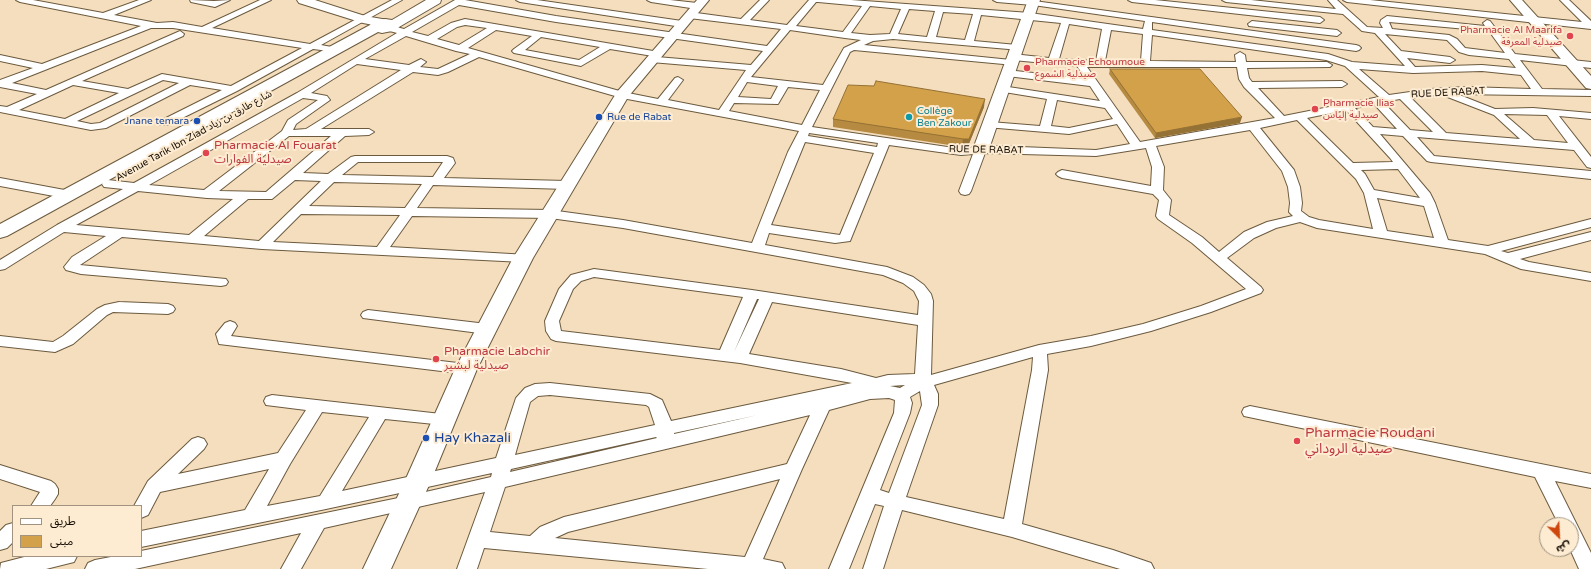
<!DOCTYPE html>
<html>
<head>
<meta charset="utf-8">
<style>
	body { margin:0 }
	#map { position:relative; width:1591px; height:569px; overflow:hidden; background:#f4debe; font-family:"Varela Round","Noto Sans Arabic",sans-serif }
	canvas { display:block }
	.legend { position:absolute; left:12px; top:505px; width:130px; height:52px; box-sizing:border-box; background:#fdecd2; border:1px solid #a19380; margin:0; padding:5px 7px; list-style:none; font-size:12px; color:#160e04 }
	.legend li { display:flex; align-items:center; gap:8px; height:20px }
	.legend b { width:20px; border:1px solid #a19380 }
	.north { position:absolute; left:1539px; top:517px; width:40px; height:40px; box-sizing:border-box; background:#fdecd2; border:1px solid #a19380; border-radius:50%; rotate:156deg; font-size:11px; font-weight:700; line-height:16px; text-align:center; color:#160e04 }
	.north::after { content:''; display:block; margin:auto; width:14px; height:18px; background:#ce480e; clip-path:polygon(50% 0,100% 100%,50% 72%,0 100%) }
</style>
</head>
<body>
<div id="map">
<canvas width="1591" height="569"></canvas>
<ul class="legend">
<li><b style="height:5px;background:#fff"></b>طريق</li>
<li><b style="height:11px;background:#d4a14b"></b>مبنى</li>
</ul>
<div class="north">ش</div>
</div>
<script>
const ctx = document.querySelector('canvas').getContext('2d');
ctx.lineJoin = 'round';
function toPath(rows) {
  const path = new Path2D();
  for (const r of rows) {
    path.moveTo(r[0], r[1]);
    for (let i = 2; i < r.length; i += 2) path.lineTo(r[i], r[i + 1]);
  }
  return path;
}
function stroke(path, color, width, dash) {
  ctx.strokeStyle = color;
  ctx.lineWidth = width;
  ctx.lineCap = dash ? 'butt' : 'round';
  ctx.setLineDash(dash || []);
  ctx.stroke(path);
}
function fill(path, color) {
  ctx.fillStyle = color;
  ctx.fill(path, 'evenodd');
}
function drawText(font, color, halo, rows, align = 'center') {
  ctx.font = font + ' "Varela Round","Noto Sans Arabic",sans-serif';
  ctx.lineWidth = 4;
  ctx.setLineDash([]);
  ctx.textBaseline = 'middle';
  ctx.strokeStyle = halo;
  ctx.fillStyle = color;
  for (const [text, x, y, turn = 0] of rows) {
    ctx.save();
    ctx.translate(x, y);
    ctx.rotate((+turn || 0) * Math.PI / 180);
    ctx.textAlign = isNaN(turn) ? turn : align;
    if (halo) ctx.strokeText(text, 0, 0);
    ctx.fillText(text, 0, 0);
    ctx.restore();
  }
}
const street = toPath([
	[16,0,33,0,103,13,139,0,151,0,114,15,157,23,173,22,202,27,260,0,271,0,212,28,310,44,392,0,402,0,321,45,337,48,339,50,337,52,313,49,237,91,168,125,160,125,159,123,160,121,222,90,190,85,106,128,91,130,0,112,0,106,7,107,37,94,0,87,0,80,33,68,0,61,0,55,42,64,141,26,20,2,16,0],
	[151,28,173,28,302,48,231,86,162,74,128,89,82,81,183,36,184,34,180,31,46,90,12,83,151,28],
	[163,80,179,83,100,123,91,124,77,121,163,80],
	[73,85,119,93,65,119,19,110,73,85],
	[190,0,214,1,230,0,215,7,191,2,190,0],
	[455,0,465,0,556,16,767,46,781,29,689,18,685,15,689,12,741,19,760,0,769,0,750,20,787,25,809,0,851,0,1030,13,1143,29,1145,21,1033,5,997,2,993,0,1027,0,1356,45,1359,46,1361,48,1359,50,1356,51,1152,22,1152,30,1328,54,1352,62,1405,66,1375,33,1362,31,1343,14,1226,2,1222,0,1251,0,1336,9,1328,0,1337,0,1367,27,1383,28,1380,23,1381,20,1387,16,1485,26,1483,23,1487,20,1490,21,1515,54,1591,62,1591,68,1520,60,1542,89,1591,90,1591,96,1457,94,1495,109,1533,108,1591,113,1591,119,1559,116,1591,157,1591,168,1587,167,1574,150,1417,137,1434,156,1591,171,1591,179,1431,162,1427,161,1403,136,1380,134,1430,193,1435,203,1448,240,1488,246,1591,219,1591,227,1501,251,1508,253,1591,232,1591,240,1520,259,1529,262,1591,273,1591,281,1521,269,1485,254,1317,228,1300,222,1276,228,1254,238,1227,258,1261,287,1263,290,1261,293,1211,312,1151,331,1091,346,1047,354,1048,370,1022,524,1113,550,1151,563,1154,569,1120,569,1012,537,902,510,883,569,863,569,884,506,875,504,849,569,829,569,894,413,895,400,889,398,870,399,829,410,802,469,763,559,782,563,785,569,708,569,484,548,477,569,457,569,485,492,324,528,301,569,281,569,301,533,135,569,85,569,88,563,95,560,116,556,141,556,141,551,408,496,491,477,492,473,326,509,141,547,141,531,245,510,269,469,160,492,148,515,141,518,141,506,134,506,148,481,192,439,198,437,204,439,207,444,204,449,178,474,278,453,306,410,266,405,264,401,266,397,272,395,450,415,452,419,450,423,444,425,385,419,342,491,496,458,516,398,525,388,535,384,550,383,650,394,662,400,671,421,852,383,740,363,556,341,551,339,546,331,545,321,559,289,571,275,594,269,752,290,918,315,919,301,914,291,903,283,883,275,623,228,550,218,412,216,390,247,528,255,530,258,528,261,523,262,262,249,122,237,80,265,226,279,228,282,226,285,221,286,81,274,66,270,64,267,72,257,106,236,64,232,5,269,0,270,0,260,57,225,123,189,104,187,102,184,104,181,108,180,134,183,297,93,397,33,386,30,385,28,386,26,389,25,404,29,455,0],
	[816,2,818,2,862,6,843,32,796,26,816,2],
	[459,5,556,22,763,51,751,65,657,57,661,54,659,52,465,19,451,23,428,36,412,32,459,5],
	[870,6,901,9,890,34,870,35,851,33,870,6],
	[909,9,935,11,927,37,898,34,909,9],
	[943,12,973,14,965,40,936,37,943,12],
	[981,15,1061,23,1049,58,1013,54,1008,57,1013,60,1077,66,1086,79,1007,70,1002,73,1007,76,1090,86,1100,101,1002,86,997,89,998,91,1047,99,1040,126,990,122,986,123,985,125,986,127,1069,134,1117,124,1130,144,1096,150,995,146,981,146,961,149,812,127,848,56,850,52,854,50,1014,65,1016,63,1014,61,1011,60,864,45,873,41,893,39,1020,50,1022,48,1017,45,974,41,981,15],
	[1389,22,1489,31,1505,53,1465,48,1457,39,1449,35,1392,29,1389,22],
	[1069,24,1102,29,1096,61,1059,59,1069,24],
	[465,25,487,28,459,45,437,39,457,27,465,25],
	[496,30,532,36,514,49,512,51,514,53,581,66,610,49,653,56,648,57,646,59,651,62,746,70,719,110,668,100,683,80,678,77,675,78,658,99,623,92,468,48,496,30],
	[790,30,845,38,861,40,844,48,823,85,751,77,790,30],
	[1111,30,1143,34,1141,61,1105,61,1111,30],
	[1385,34,1447,40,1459,52,1469,55,1509,59,1516,68,1482,65,1415,67,1407,58,1450,63,1455,60,1450,57,1401,51,1385,34],
	[1152,35,1326,60,1345,66,1379,97,1284,116,1258,88,1342,87,1347,84,1342,81,1252,82,1249,78,1247,68,1330,67,1332,65,1327,62,1246,62,1245,55,1240,52,1235,55,1236,62,1150,61,1152,35],
	[406,36,456,51,470,54,438,69,420,67,426,62,421,59,409,65,365,59,406,36],
	[541,37,600,47,579,60,525,50,541,37],
	[479,57,622,98,799,131,788,152,752,243,623,220,550,210,417,208,433,185,567,189,571,188,573,185,571,182,567,181,444,178,455,163,453,158,447,156,355,156,351,157,328,174,303,173,345,136,369,135,374,132,369,129,321,129,413,72,438,75,448,72,479,57],
	[357,64,401,70,306,129,293,130,296,124,330,100,327,96,311,93,357,64],
	[1087,67,1237,67,1239,79,1244,87,1275,118,1140,142,1087,67],
	[1359,69,1413,73,1482,71,1521,75,1531,89,1466,87,1431,89,1389,95,1359,69],
	[747,82,778,86,771,99,738,97,747,82],
	[788,87,820,90,802,125,729,111,734,103,778,104,788,87],
	[1444,94,1445,96,1494,115,1520,139,1446,133,1411,98,1444,94],
	[303,98,318,100,288,120,282,131,204,190,149,185,303,98],
	[1400,99,1433,132,1410,130,1383,102,1400,99],
	[1057,100,1105,108,1113,119,1069,128,1051,126,1057,100],
	[1374,104,1397,129,1373,127,1355,108,1374,104],
	[1346,110,1390,158,1393,162,1353,163,1307,118,1346,110],
	[1504,114,1547,115,1568,143,1534,140,1504,114],
	[1297,120,1356,179,1364,193,1373,229,1319,220,1309,217,1301,211,1302,203,1300,187,1294,170,1260,128,1297,120],
	[1250,130,1282,171,1288,187,1290,203,1289,212,1293,216,1267,222,1244,232,1219,252,1202,237,1169,215,1171,200,1163,190,1164,167,1156,146,1250,130],
	[809,133,878,143,877,147,808,136,809,133],
	[289,136,331,136,266,192,219,191,289,136],
	[805,142,874,153,840,235,771,225,805,142],
	[889,145,961,155,973,154,959,191,961,194,965,195,969,194,971,191,985,153,1096,156,1146,148,1152,167,1151,186,1062,170,1058,172,1056,174,1058,176,1062,178,1153,194,1159,200,1156,216,1158,219,1192,243,1246,289,1201,306,1143,324,1091,336,1039,345,931,375,933,301,931,294,924,285,913,277,887,267,765,245,769,233,835,243,850,241,889,145],
	[358,162,443,162,433,177,342,175,358,162],
	[1398,169,1420,198,1374,190,1365,174,1361,170,1398,169],
	[295,180,321,181,259,241,204,236,248,199,272,199,295,180],
	[334,182,422,184,405,208,309,206,334,182],
	[138,191,207,198,233,199,189,235,76,225,138,191],
	[1377,198,1424,206,1434,238,1387,231,1377,198],
	[301,214,400,215,377,247,273,242,301,214],
	[594,277,743,297,720,350,561,331,559,321,573,289,581,281,594,277],
	[757,299,759,299,734,352,757,299],
	[772,302,918,325,915,374,888,375,876,378,841,369,749,354,772,302],
	[1033,357,1032,370,1004,519,906,497,938,405,938,394,934,385,1033,357],
	[905,385,900,388,890,386,905,385],
	[920,391,922,405,889,493,880,490,910,413,912,403,910,397,920,391],
	[550,395,646,405,649,407,655,425,515,455,530,402,538,396,550,395],
	[322,412,369,417,320,496,267,506,290,464,322,412],
	[758,415,674,434,674,433,758,415],
	[810,415,787,464,564,517,540,527,530,536,490,532,505,487,810,415],
	[656,437,657,438,510,472,511,469,656,437],
	[780,479,745,557,555,538,568,532,780,479],
	[516,0,537,0,682,21,686,24,682,27,520,2,516,0],
	[647,0,670,0,697,3,701,6,697,9,651,2,647,0],
	[1128,0,1155,0,1320,17,1324,20,1320,23,1132,2,1128,0],
	[1343,0,1370,0,1582,22,1560,0,1569,0,1591,21,1591,29,1347,2,1343,0],
	[1252,21,1337,30,1341,33,1337,36,1249,26,1248,24,1252,21],
	[0,178,70,191,74,192,76,195,74,198,70,199,0,186,0,178],
	[119,302,168,304,173,306,175,309,173,312,168,314,113,312,107,315,73,344,55,352,0,346,0,336,53,342,63,336,97,309,105,305,119,302],
	[368,310,487,324,492,326,494,329,492,332,487,334,363,318,361,315,363,312,368,310],
	[230,321,235,323,237,326,231,336,466,364,472,365,474,369,472,373,466,374,219,344,216,334,225,323,230,321],
	[1250,406,1591,474,1591,488,1555,481,1591,553,1591,569,1579,569,1570,549,1571,549,1571,525,1559,525,1535,477,1244,416,1242,412,1244,408,1250,406],
	[0,465,51,481,55,484,58,489,58,494,55,499,50,506,31,506,40,492,0,479,0,465],
	[13,523,13,542,7,548,0,550,0,531,6,525,13,523],
	[28,556,77,556,74,562,46,569,0,569,1,563,28,556]
]);
const secondary = toPath([
	[297,0,315,0,365,16,388,20,390,23,388,26,384,27,363,23,299,3,297,0],
	[697,0,709,0,628,97,533,258,477,369,430,483,391,569,363,569,404,483,455,369,513,258,617,92,697,0],
	[1028,0,1040,0,989,149,987,152,981,154,975,152,973,149,1028,0],
	[1510,0,1522,0,1591,76,1591,89,1586,88,1510,0]
]);
const primary = toPath([
	[426,0,441,0,440,3,399,27,397,30,382,33,378,32,7,236,0,238,0,224,370,25,372,22,385,19,392,20,426,0]
]);
stroke(street, '#6c5a3e', 2);
stroke(secondary, '#6c5a3e', 2);
stroke(primary, '#6c5a3e', 2);
fill(street, '#fff');
fill(secondary, '#fff');
fill(primary, '#fff');
fill(toPath([
	[1110,69,1240,123,1155,138,1109,74],
	[874,86,984,107,968,146,962,147,833,127,833,119]
]), '#b68a40');
fill(toPath([
	[985,99,984,107,968,146,962,147,963,139],
	[1242,117,1240,123,1155,138,1156,133]
]), '#947134');
const building = toPath([
	[1110,69,1200,69,1242,117,1156,133,1110,69],
	[876,81,985,99,969,139,963,139,833,119,848,85,874,86,876,81]
]);
fill(building, '#d4a14b');
stroke(building, '#947134', 1);
for (const [x, y, r, color] of [
	[1570,36,4,"#e0444e"],
	[1027,68,4,"#e0444e"],
	[1315,109,4,"#e0444e"],
	[599,117,4,"#1a4fb4"],
	[909,117,4,"#0f9aa8"],
	[197,121,4,"#1a4fb4"],
	[206,153,4,"#e0444e"],
	[436,359,4,"#e0444e"],
	[426,438,4,"#1a4fb4"],
	[1297,441,4,"#e0444e"]
]) {
  const dot = new Path2D();
  dot.arc(x, y, r, 0, 2 * Math.PI);
  ctx.fillStyle = color;
  ctx.fill(dot);
  stroke(dot, '#fdecd2', 1.5);
}
drawText('10px', '#be3a42', '#fdecd2', [
	["Pharmacie Al Maarifa",1562,30,"right"],
	["صيدلية المعرفة",1562,42,"right"],
	["Pharmacie Echoumoue",1035,62],
	["صيدلية الشموع",1035,74],
	["Pharmacie Ilias",1323,103],
	["صيدلية إلياس",1323,115]
], 'left');
drawText('10px', '#160e04', '#fdecd2', [
	["RUE DE RABAT",1448,93,-3],
	["Avenue Tarik Ibn Ziad شارع طارق بن زياد",194,136,-29],
	["RUE DE RABAT",986,150,1]
]);
drawText('10px', '#0d838f', '#fdecd2', [
	["Collège",917,111],
	["Ben Zakour",917,123]
], 'left');
drawText('10px', '#164399', '#fdecd2', [
	["Rue de Rabat",607,117],
	["Jnane temara",189,121,"right"]
], 'left');
drawText('12px', '#be3a42', '#fdecd2', [
	["Pharmacie Al Fouarat",214,146],
	["صيدلية الفوارات",214,160],
	["Pharmacie Labchir",444,352],
	["صيدلية لبشير",444,366]
], 'left');
drawText('14px', '#be3a42', '#fdecd2', [
	["Pharmacie Roudani",1305,433],
	["صيدلية الروداني",1305,449]
], 'left');
drawText('14px', '#164399', '#fdecd2', [
	["Hay Khazali",434,438]
], 'left');
</script>
</body>
</html>
